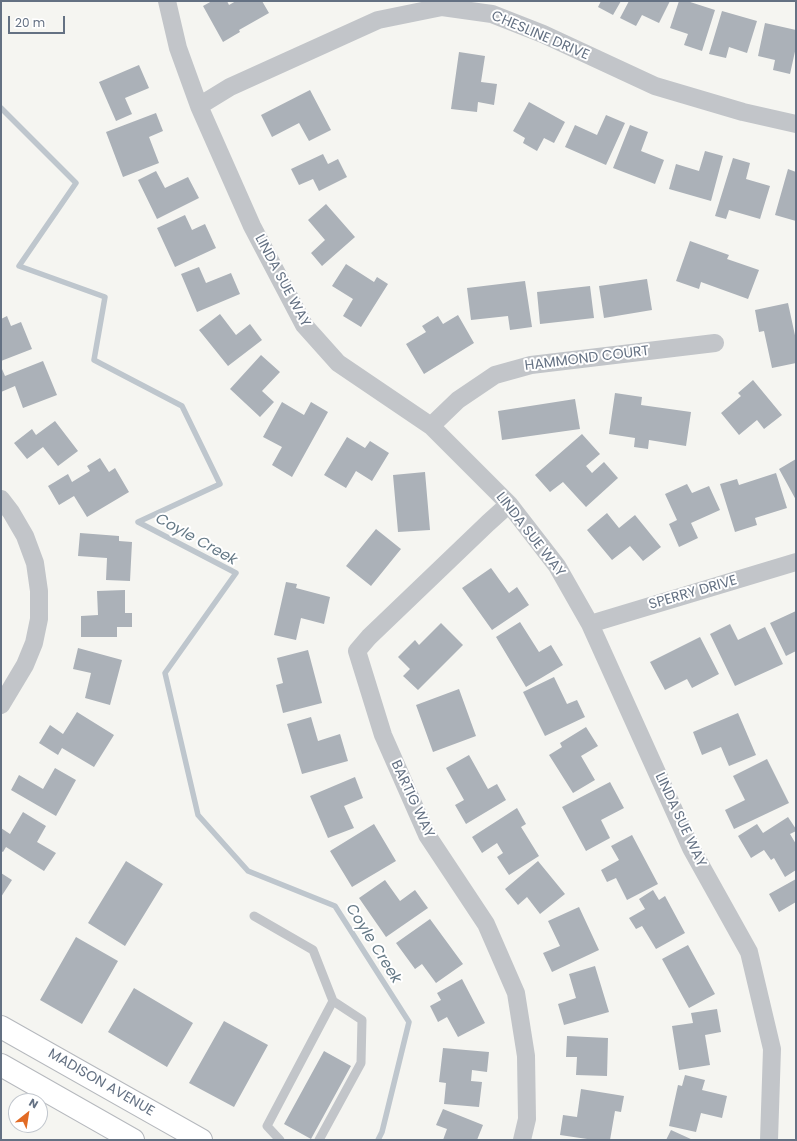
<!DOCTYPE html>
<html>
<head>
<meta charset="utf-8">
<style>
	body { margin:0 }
	#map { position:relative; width:797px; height:1141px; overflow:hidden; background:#f5f5f1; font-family:Poppins,sans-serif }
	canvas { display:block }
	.frame { position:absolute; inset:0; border:2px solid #647183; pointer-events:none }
	.north { position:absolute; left:8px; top:1093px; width:40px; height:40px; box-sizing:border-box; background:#fff; border:1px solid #c1c6cd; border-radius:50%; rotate:30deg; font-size:11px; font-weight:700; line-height:16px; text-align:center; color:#647183 }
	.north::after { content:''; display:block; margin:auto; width:14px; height:18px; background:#e26b25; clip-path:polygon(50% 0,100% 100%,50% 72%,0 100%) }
	.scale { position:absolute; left:8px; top:16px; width:57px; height:18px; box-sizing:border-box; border:2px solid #647183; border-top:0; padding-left:5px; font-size:12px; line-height:14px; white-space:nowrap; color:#647183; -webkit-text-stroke:3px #fff; paint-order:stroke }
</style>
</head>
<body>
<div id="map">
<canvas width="797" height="1141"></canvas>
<div class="frame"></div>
<div class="north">N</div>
<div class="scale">20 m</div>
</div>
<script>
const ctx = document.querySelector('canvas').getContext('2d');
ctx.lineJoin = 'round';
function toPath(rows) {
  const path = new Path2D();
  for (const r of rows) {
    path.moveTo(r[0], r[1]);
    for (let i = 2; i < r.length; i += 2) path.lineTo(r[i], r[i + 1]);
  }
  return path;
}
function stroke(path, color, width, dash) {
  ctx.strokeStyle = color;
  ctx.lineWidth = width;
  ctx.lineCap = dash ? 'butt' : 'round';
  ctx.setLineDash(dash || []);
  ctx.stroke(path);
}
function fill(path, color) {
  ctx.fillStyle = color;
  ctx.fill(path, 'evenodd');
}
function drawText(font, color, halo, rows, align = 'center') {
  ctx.font = font + ' Poppins,sans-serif';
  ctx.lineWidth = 4;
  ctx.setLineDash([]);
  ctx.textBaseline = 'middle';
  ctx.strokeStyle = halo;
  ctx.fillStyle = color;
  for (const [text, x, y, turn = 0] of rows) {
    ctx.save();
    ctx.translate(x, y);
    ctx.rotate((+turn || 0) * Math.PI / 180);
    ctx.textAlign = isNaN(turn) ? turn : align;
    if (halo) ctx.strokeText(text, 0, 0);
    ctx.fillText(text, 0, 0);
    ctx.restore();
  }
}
stroke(toPath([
	[1,108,76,183,19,266,105,297,94,360,182,406,220,484,138,522,236,573,165,673,198,815,248,871,335,906,409,1022,382,1132,378,1140]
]), '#bec6cd', 5.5);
fill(toPath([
	[212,1,227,1,229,5,236,1,262,1,269,13,239,30,240,32,223,42,203,6],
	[601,1,621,1,613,15,598,7],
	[629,1,670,1,659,23,642,15,636,26,620,18],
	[679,1,687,1,715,10,702,51,684,45,688,34,670,28],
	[722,11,757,21,747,53,729,47,726,58,709,54],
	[765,23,796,30,796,47,790,74,773,70,775,60,758,56],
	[459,52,485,56,481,82,497,84,494,105,478,102,477,112,451,109],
	[139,65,149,88,125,98,132,114,116,121,99,82],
	[310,90,331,130,309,141,299,123,272,137,261,115],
	[529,102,565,122,554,143,544,138,537,151,523,143,525,138,513,131],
	[156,113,163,131,149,137,159,163,123,177,106,132],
	[606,115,625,123,606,165,565,147,575,125,597,135],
	[630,125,648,132,641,151,664,160,655,184,613,168],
	[705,151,723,156,711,201,669,189,676,164,699,171],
	[323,154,328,164,338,159,347,177,319,191,313,179,299,185,291,169],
	[733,158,750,163,746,179,770,186,760,219,729,210,726,219,715,216],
	[788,169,796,172,796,221,775,215],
	[156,171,165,188,188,177,199,198,157,219,138,180],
	[326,204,355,237,322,266,311,253,325,240,308,220],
	[185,215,192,230,205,224,216,248,175,267,157,228],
	[690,241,729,255,727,259,759,270,748,299,701,282,699,289,676,281],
	[346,264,374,282,377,277,388,284,361,327,343,316,353,299,332,286],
	[199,267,206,283,231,273,240,294,197,312,181,274],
	[647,279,652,310,604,318,599,286],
	[525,281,532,327,510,330,508,316,471,320,467,288],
	[590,286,594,318,540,324,537,292],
	[788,303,796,340,796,363,772,368,764,331,759,332,755,310],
	[220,314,236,335,250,324,262,340,228,366,199,330],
	[458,315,474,343,424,374,406,344,426,332,422,326,438,316,443,324],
	[7,316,11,326,21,322,32,349,1,361,1,319],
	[261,355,280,372,262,391,274,402,260,417,230,389],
	[43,361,57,395,23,408,15,386,1,392,1,369,2,369,5,376],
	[753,380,782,415,764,429,757,420,739,435,721,413,741,396,738,393],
	[615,393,642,397,641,405,691,412,686,446,649,440,648,449,634,447,635,438,609,434],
	[575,399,580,429,502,440,498,411],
	[282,402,304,415,311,402,328,412,292,477,272,465,282,447,263,437],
	[55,421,78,451,58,466,43,447,27,459,14,443,32,429,36,435],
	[582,434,600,454,586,466,592,473,604,462,618,478,586,507,563,482,550,492,535,475],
	[347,437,365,448,370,441,389,453,372,481,356,471,346,488,324,475],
	[100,458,109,472,115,468,129,492,87,517,74,496,59,505,48,486,68,474,72,482,90,471,87,466],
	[796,459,796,500,779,469],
	[425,472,430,530,398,532,393,475],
	[776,473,787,508,755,518,757,525,735,532,720,484,737,479,739,485],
	[687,484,692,493,709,486,720,510,691,523,698,538,679,547,669,524,677,520,665,494],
	[607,513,619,528,635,515,661,547,643,561,630,546,612,560,587,530],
	[376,529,401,549,371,586,346,566],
	[80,533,119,536,119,541,132,542,130,581,106,580,107,558,78,556],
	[491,568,509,593,517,587,529,605,492,630,462,588],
	[286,582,297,584,296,588,330,597,324,624,301,618,296,640,274,635],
	[125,590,125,613,132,613,132,627,117,627,117,637,81,637,81,616,98,615,97,591],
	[796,611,796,651,786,656,770,623],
	[520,622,539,652,551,645,563,665,526,687,496,637],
	[441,623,463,645,418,690,403,676,410,669,398,657,415,640,419,645],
	[730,624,738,640,765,627,783,664,735,686,710,634],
	[700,637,719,674,692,688,687,679,665,690,650,662],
	[78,648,122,660,110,705,85,698,91,673,73,669],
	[308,650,322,703,283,713,276,685,283,683,277,658],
	[554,677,567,704,577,700,585,717,545,736,523,692],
	[459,689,476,736,433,752,416,705],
	[77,712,114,735,94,767,62,748,58,755,39,743,50,725,63,734],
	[738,713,756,755,729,766,721,747,702,755,693,732],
	[311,717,318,741,340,734,348,761,302,774,287,724],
	[586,727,598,746,581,756,595,780,573,793,549,755,562,747,560,743],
	[469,755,488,789,497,784,506,800,466,824,455,805,464,800,446,768],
	[767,759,789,803,734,829,725,810,745,800,733,776],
	[55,768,76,780,56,816,11,790,19,775,43,789],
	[355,777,363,798,344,806,354,828,328,838,310,796],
	[610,782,624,808,601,820,610,838,586,851,562,807],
	[517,808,526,824,521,827,539,856,509,875,497,857,503,853,497,843,482,853,472,837],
	[23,812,46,826,37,842,56,853,44,871,6,847,3,852,1,851,1,828,10,834],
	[788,817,796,829,796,831,790,834,796,844,796,870,785,877,774,858,771,860,764,850,751,858,738,836,757,824,763,833],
	[374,824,396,861,352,887,330,851],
	[632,835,658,884,627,900,616,878,607,882,601,870,619,860,611,846],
	[126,861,163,884,125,946,88,923],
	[538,861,565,894,540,914,527,897,518,905,505,889],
	[1,873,12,880,1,897],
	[796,879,796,902,779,912,769,894],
	[385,880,400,901,415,890,428,908,386,937,359,898],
	[653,890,659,900,665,896,685,933,656,949,642,926,636,929,629,918,645,909,639,899],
	[579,907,599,950,552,972,543,953,560,946,548,921],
	[430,919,463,964,436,983,422,964,415,969,396,943],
	[76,937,118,961,82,1024,40,1000],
	[688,945,715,994,689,1008,662,959],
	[595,966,609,1012,564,1025,558,1004,576,998,569,974],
	[462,979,485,1023,458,1037,447,1017,438,1022,430,1006,441,1000,437,993],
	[134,988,193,1023,167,1067,108,1032],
	[717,1009,721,1032,705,1035,710,1065,679,1070,672,1026,693,1023,691,1013],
	[224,1021,268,1045,234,1107,189,1083],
	[567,1036,608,1038,607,1076,576,1075,577,1057,566,1057],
	[443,1048,489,1052,487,1072,472,1070,471,1081,482,1082,479,1107,444,1104,446,1083,439,1082],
	[324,1051,351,1066,311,1139,284,1124],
	[685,1075,705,1080,702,1090,727,1096,722,1118,701,1113,696,1132,669,1126,678,1085,682,1086],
	[581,1089,624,1096,621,1112,615,1111,610,1140,594,1140,560,1135,563,1115,577,1117],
	[443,1109,483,1125,477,1140,443,1140,447,1129,436,1125],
	[671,1130,693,1140,666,1140]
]), '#abb1b8');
const primary = toPath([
	[1,1027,201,1140],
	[1,1065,133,1140]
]);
stroke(primary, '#b5b8bd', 24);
stroke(toPath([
	[254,916,313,950,333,1001],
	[280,1140,267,1126,333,1001,362,1020,361,1063,319,1140]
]), '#c2c5c9', 9);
stroke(toPath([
	[167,1,178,48,199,106,252,226,304,325,338,363,431,426,509,504,557,566,590,624,691,848,749,952,772,1049,769,1140],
	[199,106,230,87,378,20,442,7,492,14,543,34,655,86,743,112,796,124],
	[431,426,458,400,495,375,531,365,715,343],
	[1,499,11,512,25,536,35,563,39,591,39,619,34,643,25,665,1,705],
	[509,504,488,523,369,637,357,651,383,735,427,835,486,924,516,993,526,1056,527,1119,522,1140],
	[590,624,796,562]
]), '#c2c5c9', 18);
stroke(primary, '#fff', 22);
drawText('14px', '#647183', '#fff', [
	["CHESLINE DRIVE",540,36,23],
	["LINDA SUE WAY",282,281,62],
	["HAMMOND COURT",587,359,-7],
	["LINDA SUE WAY",530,535,52],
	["SPERRY DRIVE",693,593,-16],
	["BARTIG WAY",412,799,65],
	["LINDA SUE WAY",680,820,65],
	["MADISON AVENUE",101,1083,30]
]);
drawText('italic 15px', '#657986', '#fff', [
	["Coyle Creek",196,540,29],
	["Coyle Creek",373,944,58]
]);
</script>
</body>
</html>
